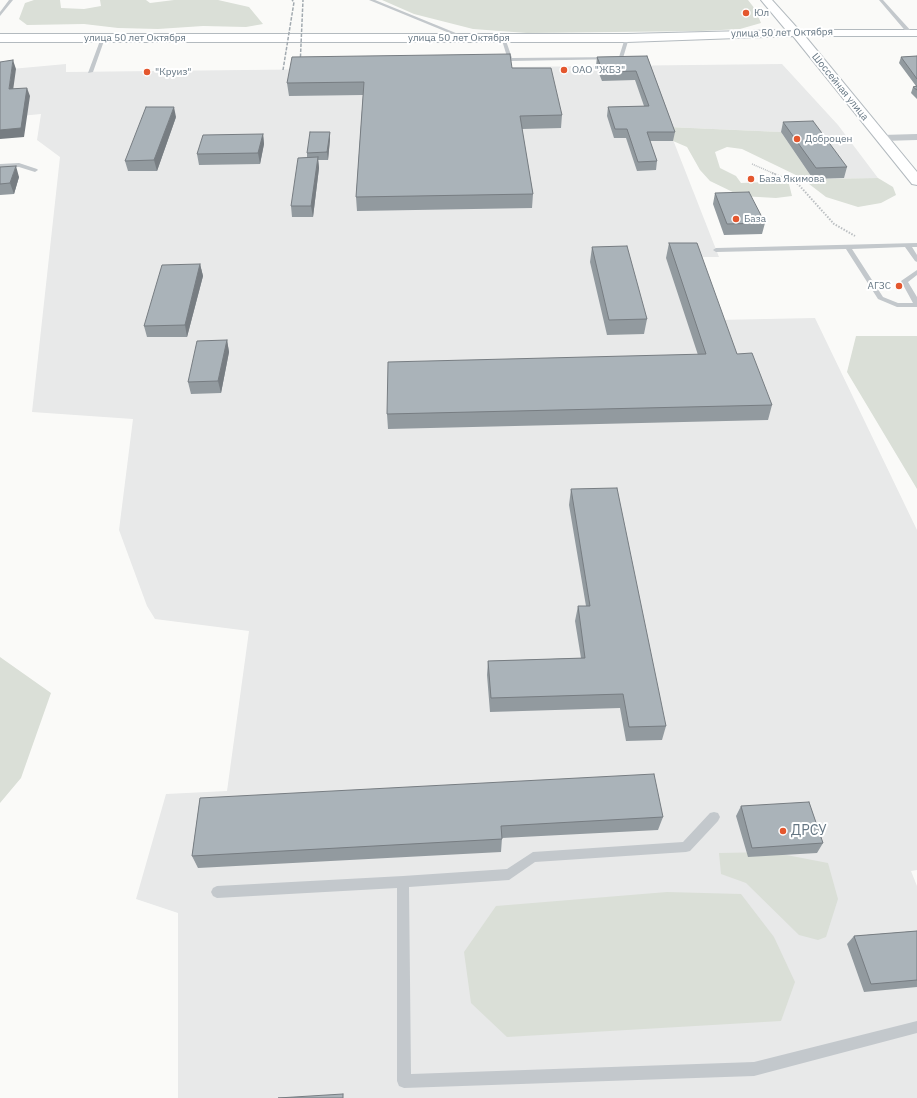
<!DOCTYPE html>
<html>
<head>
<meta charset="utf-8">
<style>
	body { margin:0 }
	canvas { display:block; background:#fafaf8 }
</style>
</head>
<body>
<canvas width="917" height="1098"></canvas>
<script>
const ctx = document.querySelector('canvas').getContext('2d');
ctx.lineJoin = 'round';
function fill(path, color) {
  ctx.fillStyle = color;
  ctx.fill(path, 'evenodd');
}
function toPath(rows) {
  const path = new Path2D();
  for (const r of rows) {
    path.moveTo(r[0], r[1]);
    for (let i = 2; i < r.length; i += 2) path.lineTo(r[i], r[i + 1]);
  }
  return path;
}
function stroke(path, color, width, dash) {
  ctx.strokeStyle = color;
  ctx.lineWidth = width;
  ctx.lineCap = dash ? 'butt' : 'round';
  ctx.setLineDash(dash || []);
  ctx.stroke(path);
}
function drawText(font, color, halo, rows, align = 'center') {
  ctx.font = font + ' "IBM Plex Sans",sans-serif';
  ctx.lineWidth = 4;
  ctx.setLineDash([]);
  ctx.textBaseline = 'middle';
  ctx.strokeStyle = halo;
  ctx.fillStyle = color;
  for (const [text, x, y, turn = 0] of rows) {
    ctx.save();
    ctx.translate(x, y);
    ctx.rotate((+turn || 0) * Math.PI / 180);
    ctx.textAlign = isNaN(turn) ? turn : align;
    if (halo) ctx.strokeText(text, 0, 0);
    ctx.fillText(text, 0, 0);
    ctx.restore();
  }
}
fill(toPath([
	[66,64,66,72,782,64,838,125,878,178,813,179,781,132,668,127,719,257,694,257,716,320,815,318,917,530,917,870,911,871,917,886,917,1098,178,1098,178,913,136,899,166,794,227,791,249,631,155,619,147,606,119,530,133,419,32,412,60,157,37,140,41,114,0,118,0,70]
]), '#e8e9e9');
fill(toPath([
	[34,0,60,0,61,8,84,9,101,6,100,0,146,0,150,3,174,0,218,0,249,7,263,24,246,27,203,26,158,29,118,28,84,24,27,25,19,19,25,3],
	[382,0,748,0,755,9,761,23,740,29,701,31,527,33,473,29,414,14],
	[668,127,781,132,813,179,878,178,893,187,896,195,881,203,858,207,826,197,800,177,742,149,727,147,715,152,720,168,736,176,741,183,766,182,762,175,777,177,789,184,792,196,776,198,741,196,710,181,700,170,687,147,673,141],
	[856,336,917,336,917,489,847,372],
	[0,657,51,693,21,778,0,803],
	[771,852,828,863,838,899,826,937,818,940,799,935,746,883,721,874,719,853],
	[667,892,741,894,774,937,795,982,781,1021,507,1037,471,1003,464,952,496,906]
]), '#dadfd7');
const secondary = toPath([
	[761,0,772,0,799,30,917,30,917,36,805,36,917,172,917,185,912,184,793,36,627,42,0,42,0,34,627,34,786,30,761,0]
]);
stroke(secondary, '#b3babf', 2);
stroke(toPath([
	[752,164,775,174]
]), '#bbbfc2', 1.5, [1, 1]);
stroke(toPath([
	[772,173,798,184,834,224,855,236]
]), '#bbbfc2', 2, [1.5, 1.5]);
fill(toPath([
	[9,0,13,0,0,16,0,12,9,0],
	[369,0,375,0,468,38,464,39,369,0],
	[879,0,883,0,912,32,912,34,908,34,879,0],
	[103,37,105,38,93,72,88,73,101,38,103,37],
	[501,37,505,38,512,58,619,57,625,38,627,37,629,38,623,58,621,59,510,61,508,60,501,37],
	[19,163,37,169,38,170,35,172,19,167,0,168,0,164,19,163],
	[917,243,917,247,912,247,917,255,917,262,915,261,905,247,852,249,883,297,898,303,913,303,901,281,917,270,917,275,908,282,917,297,917,307,897,307,878,299,846,249,716,252,713,250,716,248,917,243],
	[714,812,718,813,720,817,718,821,690,851,686,852,535,862,509,880,409,887,411,1074,754,1062,917,1021,917,1033,754,1076,404,1088,399,1086,397,1081,397,888,217,898,213,896,211,892,213,888,217,886,403,876,507,869,533,852,683,842,710,813,714,812]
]), '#c3c8cc');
fill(toPath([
	[917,134,917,140,882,141,876,138,882,135,917,134]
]), '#c3c8cc');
fill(secondary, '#fff');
stroke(toPath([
	[300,67,303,0],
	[283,70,294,2,292,0]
]), '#a2aab0', 1.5, [3.5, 1.5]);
fill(toPath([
	[647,56,675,132,673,141,650,141,657,161,656,170,637,171,626,138,614,138,607,116,608,107,644,106,635,80,602,81,596,66,597,57],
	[917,56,917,99,911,93,913,87,916,86,899,63,901,57],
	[512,68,562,115,561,128,522,129,533,194,532,208,357,211,356,197,363,95,289,96,287,83],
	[176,117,157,171,128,171,125,161],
	[783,122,847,167,844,178,813,179,781,132],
	[330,132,330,139,328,160,318,160,319,168,313,217,292,217,291,206,307,158,307,153],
	[263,134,264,144,260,164,199,165,197,154],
	[0,167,19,177,14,194,0,195],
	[715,193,765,223,762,234,724,235,713,204],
	[669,243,737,354,772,405,768,420,388,429,387,414,698,355,666,258],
	[592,247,647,319,644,334,607,335,590,262],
	[200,264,203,276,187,337,147,337,144,326],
	[227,340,229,352,221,393,191,394,188,382],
	[571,489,666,726,662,740,626,741,620,708,490,712,487,675,488,661,581,658,575,621,578,606,586,606,569,505],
	[200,798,663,817,658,830,502,838,501,852,198,868,192,856],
	[741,806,823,843,817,853,748,857,736,816],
	[917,931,917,987,864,992,847,944,854,936]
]), '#929a9f');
fill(toPath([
	[13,60,16,69,12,98,9,89],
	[27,88,30,96,24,137,0,139,0,130],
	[174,107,176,117,157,171,154,160],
	[330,132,330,139,328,160,327,152],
	[263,134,264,144,260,164,258,153],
	[318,157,319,168,313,217,311,206],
	[16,166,19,177,14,194,10,183],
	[200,264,203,276,187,337,185,325],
	[227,340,229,352,221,393,218,381]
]), '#777d82');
const building = toPath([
	[510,54,512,68,551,68,562,115,520,116,533,194,356,197,364,82,287,83,292,57,510,54],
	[647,56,675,132,647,132,657,161,638,162,627,129,615,129,608,107,649,106,636,71,603,72,597,57,647,56],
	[917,56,917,79,901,57,917,56],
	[13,60,9,89,27,88,21,128,0,130,0,62,13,60],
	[917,86,917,90,913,87,917,86],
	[146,107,174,107,154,160,125,161,146,107],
	[813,121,847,167,816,168,783,122,813,121],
	[310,132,330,132,327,152,307,153,310,132],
	[263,134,258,153,197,154,203,135,263,134],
	[318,157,311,206,291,206,298,158,318,157],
	[16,166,10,183,0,184,0,167,16,166],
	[749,192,765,223,727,224,715,193,749,192],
	[669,243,697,243,737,354,752,353,772,405,387,414,388,362,706,354,669,243],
	[627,246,647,319,609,320,592,247,627,246],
	[200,264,185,325,144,326,162,265,200,264],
	[227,340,218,381,188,382,197,341,227,340],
	[617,488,666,726,629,727,623,694,491,698,488,661,585,658,578,606,590,606,571,489,617,488],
	[654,774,663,817,501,826,502,839,192,856,200,798,654,774],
	[809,802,823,843,752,848,741,806,809,802],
	[917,931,917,980,871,984,854,936,917,931],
	[343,1094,343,1098,278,1098,343,1094]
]);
fill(building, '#aab3b9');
stroke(building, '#777d82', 1);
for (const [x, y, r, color] of [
	[746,13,4,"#e4572e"],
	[564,70,4,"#e4572e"],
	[147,72,4,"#e4572e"],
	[797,139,4,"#e4572e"],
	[751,179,4,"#e4572e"],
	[736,219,4,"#e4572e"],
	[899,286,4,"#e4572e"],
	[783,831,4,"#e4572e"]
]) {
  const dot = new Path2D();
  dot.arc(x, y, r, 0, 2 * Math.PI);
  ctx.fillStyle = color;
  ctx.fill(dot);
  stroke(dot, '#fff', 1.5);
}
drawText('10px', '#657683', '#fff', [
	["Юл",754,13],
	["ОАО \"ЖБЗ\"",572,70],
	["\"Круиз\"",155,72],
	["Доброцен",805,139],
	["База Якимова",759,179],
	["База",744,219],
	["АГЗС",891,286,"right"]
], 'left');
drawText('10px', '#657683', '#fff', [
	["улица 50 лет Октября",782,33,-1],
	["улица 50 лет Октября",135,38],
	["улица 50 лет Октября",459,38],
	["Шоссейная улица",840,87,51]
]);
drawText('14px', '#657683', '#fff', [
	["ДРСУ",791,831]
], 'left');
</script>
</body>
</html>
